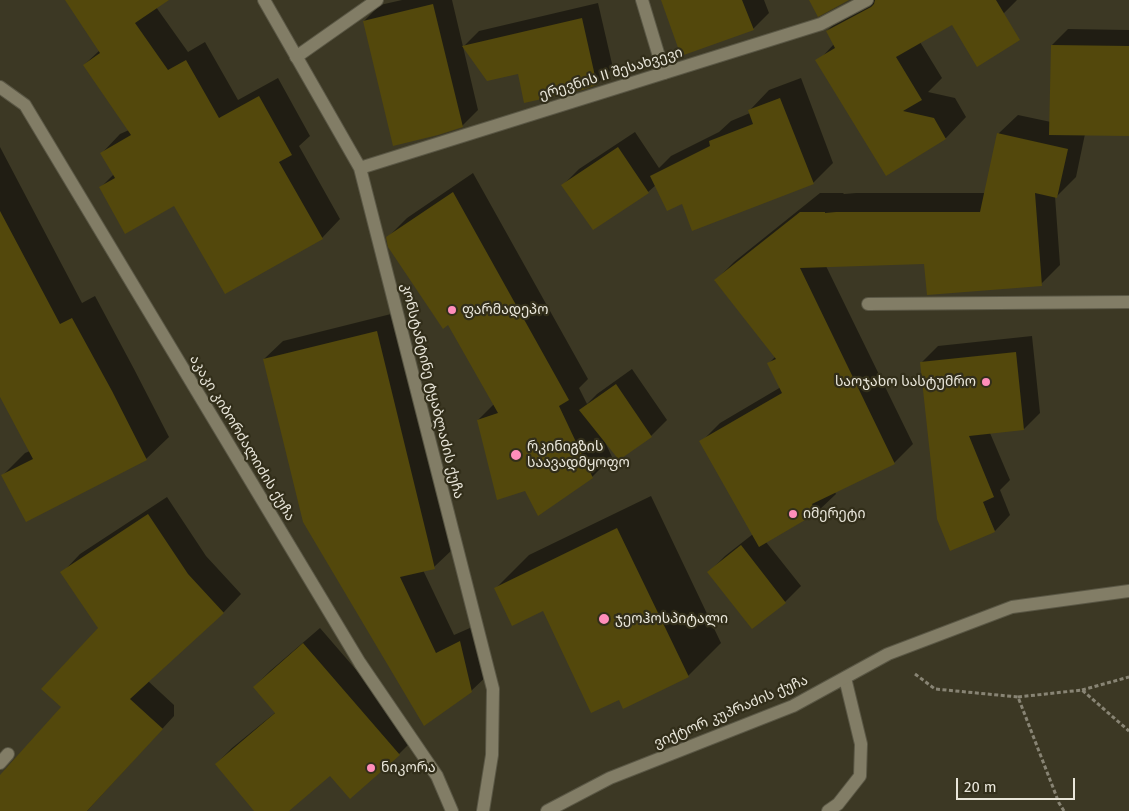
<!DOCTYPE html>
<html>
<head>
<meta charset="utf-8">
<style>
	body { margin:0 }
	#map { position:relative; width:1129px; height:811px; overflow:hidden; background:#3c3824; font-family:"Fira Sans",sans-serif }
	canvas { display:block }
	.scale { position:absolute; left:956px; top:778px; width:119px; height:22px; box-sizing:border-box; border:2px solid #e9e6da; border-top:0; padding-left:6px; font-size:15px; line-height:18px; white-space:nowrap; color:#e9e6da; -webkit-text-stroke:4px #322e1a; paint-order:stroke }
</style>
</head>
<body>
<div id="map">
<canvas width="1129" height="811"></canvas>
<div class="scale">20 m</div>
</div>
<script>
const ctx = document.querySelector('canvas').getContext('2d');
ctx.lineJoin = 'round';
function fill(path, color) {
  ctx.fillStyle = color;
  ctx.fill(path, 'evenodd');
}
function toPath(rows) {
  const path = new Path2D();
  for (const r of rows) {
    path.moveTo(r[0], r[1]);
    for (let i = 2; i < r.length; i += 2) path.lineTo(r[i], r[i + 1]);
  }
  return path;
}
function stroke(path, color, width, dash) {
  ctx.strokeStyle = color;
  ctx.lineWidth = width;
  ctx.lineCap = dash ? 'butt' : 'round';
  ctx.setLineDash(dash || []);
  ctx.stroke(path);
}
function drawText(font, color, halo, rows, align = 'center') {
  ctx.font = font + ' "Fira Sans","Noto Sans Georgian",sans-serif';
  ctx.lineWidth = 4.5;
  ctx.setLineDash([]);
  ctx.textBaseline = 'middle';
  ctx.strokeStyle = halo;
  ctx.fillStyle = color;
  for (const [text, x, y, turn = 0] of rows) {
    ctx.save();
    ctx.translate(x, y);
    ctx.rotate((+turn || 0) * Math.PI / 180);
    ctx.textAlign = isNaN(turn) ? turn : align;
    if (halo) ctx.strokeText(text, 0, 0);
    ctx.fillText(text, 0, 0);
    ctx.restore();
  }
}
fill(toPath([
	[67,0,167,0,156,7,188,52,205,42,238,100,278,78,310,136,299,146,340,219,322,238,100,188,114,174,102,153,120,134,129,130,84,65,100,50],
	[402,0,452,0,478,110,462,126,364,21,380,5],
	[662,0,764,0,769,13,753,29],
	[867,0,1017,0,1004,13,958,33,952,23,920,42,942,78,928,92,955,98,966,117,946,138,886,174,822,57,834,44,827,31,848,10],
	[598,3,613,68,597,84,519,72,464,46,479,31],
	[1068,29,1129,30,1129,135,1085,134,1076,177,1057,196,1055,196,1060,265,1041,284,926,263,826,266,913,444,894,463,835,492,836,494,817,512,766,542,801,586,785,602,752,628,709,572,725,556,753,534,701,442,720,423,781,387,769,363,776,356,715,281,734,262,820,193,843,193,844,194,856,193,985,193,999,133,1018,115,1051,122,1052,45],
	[801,78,833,163,813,183,682,202,656,185,648,192,563,185,579,169,635,132,659,168,671,156,719,132,731,121,750,113,749,111,769,90],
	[0,147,82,303,95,296,134,369,169,437,146,459,3,475,25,453,30,451,0,394],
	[473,173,588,379,579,388,587,404,597,394,632,369,667,420,651,436,605,442,612,457,592,477,526,490,478,420,494,404,449,323,387,238,407,218],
	[395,313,453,549,434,567,423,570,454,635,479,624,490,673,471,691,424,724,264,359,283,341],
	[1032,336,1040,413,1024,429,990,433,1010,480,1000,490,1010,515,995,531,922,362,938,346],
	[651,496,721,643,688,676,496,588,529,555],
	[167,497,206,556,241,594,223,613,148,681,174,705,174,716,87,811,0,811,0,776,62,707,99,628,62,573,80,554],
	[320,628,415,738,399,754,350,797,330,775,287,811,256,811,216,764,232,748,276,712,254,687,270,671]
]), '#0007');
fill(toPath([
	[65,0,169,0,135,23,168,70,186,60,219,118,259,96,292,155,279,162,323,239,225,294,174,206,125,234,99,187,115,178,100,153,131,135,83,65,100,53],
	[661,0,742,0,754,30,681,56],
	[809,0,849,0,818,17],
	[875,0,996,0,1020,40,977,67,952,25,896,57,922,100,903,111,934,118,946,139,886,176,815,60,835,48,826,31,871,7,874,4],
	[433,4,463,127,438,135,393,146,363,21],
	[582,18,597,85,582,90,524,103,518,74,487,81,462,46],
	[1051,45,1129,46,1129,136,1049,135],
	[780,98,814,184,692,231,682,204,667,211,650,176,710,146,709,141,753,124,748,110],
	[997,133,1068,149,1057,198,1035,193,1042,286,927,295,924,264,800,268,895,464,812,504,817,513,759,547,699,441,782,393,767,363,776,359,714,280,800,212,825,212,825,213,836,212,980,212],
	[618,147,649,193,593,230,561,185],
	[453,192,569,400,559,406,593,478,538,516,525,491,497,500,477,420,498,413,448,325,443,329,388,247,386,237],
	[0,211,60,324,72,318,112,391,147,460,26,522,1,475,33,459,0,397],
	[377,331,435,569,400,577,436,653,460,641,472,692,424,726,303,522,263,359],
	[1016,352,1024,430,969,436,994,497,983,502,995,532,950,551,937,519,920,362],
	[616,384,652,437,619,460,579,410],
	[148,514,188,574,224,613,130,699,163,729,87,811,0,811,0,775,61,707,41,689,98,628,60,572],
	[617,528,689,677,623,709,619,700,591,713,543,611,512,626,494,588],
	[741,545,786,603,752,629,707,572],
	[303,643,400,755,350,799,330,776,289,811,254,811,215,764,275,713,253,687]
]), '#53480c');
const lane = toPath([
	[642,0,664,73],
	[296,57,377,0],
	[868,304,1129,302],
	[0,763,8,754],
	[828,811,838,804,860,776,861,744,845,678]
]);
const street = toPath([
	[264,0,360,168,493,689,492,755,483,811],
	[0,87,25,105,360,663,437,776,452,811],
	[360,168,821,24,867,0]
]);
const secondary = toPath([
	[547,811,610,778,793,706,888,654,1012,607,1129,591]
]);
stroke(lane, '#5a5745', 14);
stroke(street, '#5a5745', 14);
stroke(secondary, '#5a5745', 14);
stroke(toPath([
	[915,674,935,689,1018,697,1059,803,1064,811],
	[1082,690,1129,677],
	[1018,697,1082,690,1129,731]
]), '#888474', 3, [4, 2.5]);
stroke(lane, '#827d66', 12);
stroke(street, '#827d66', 12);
stroke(secondary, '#827d66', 12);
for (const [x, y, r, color] of [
	[452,310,5,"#ff8eba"],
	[986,382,5,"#ff8eba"],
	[516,455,6,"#ff8eba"],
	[793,514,5,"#ff8eba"],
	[604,619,6,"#ff8eba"],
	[371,768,5,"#ff8eba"]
]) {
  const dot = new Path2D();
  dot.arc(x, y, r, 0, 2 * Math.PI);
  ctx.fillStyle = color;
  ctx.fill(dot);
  stroke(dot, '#322e1a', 2);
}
drawText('14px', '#e9e6da', '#322e1a', [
	["ერევნის II შესახვევი",611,74,-17],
	["კონსტანტინე ტყაბლაძის ქუჩა",432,391,76],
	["აკაკი კიბორძალიძის ქუჩა",242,438,59],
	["ვიქტორ კუპრაძის ქუჩა",731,712,-23]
]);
drawText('14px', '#e9e6da', '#322e1a', [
	["ფარმადეპო",462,310],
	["საოჯახო სასტუმრო",976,382,"right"],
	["რკინიგზის",527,447],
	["საავადმყოფო",527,463],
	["იმერეტი",803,514],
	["ჯეოჰოსპიტალი",615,619],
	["ნიკორა",381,768]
], 'left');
</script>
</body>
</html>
